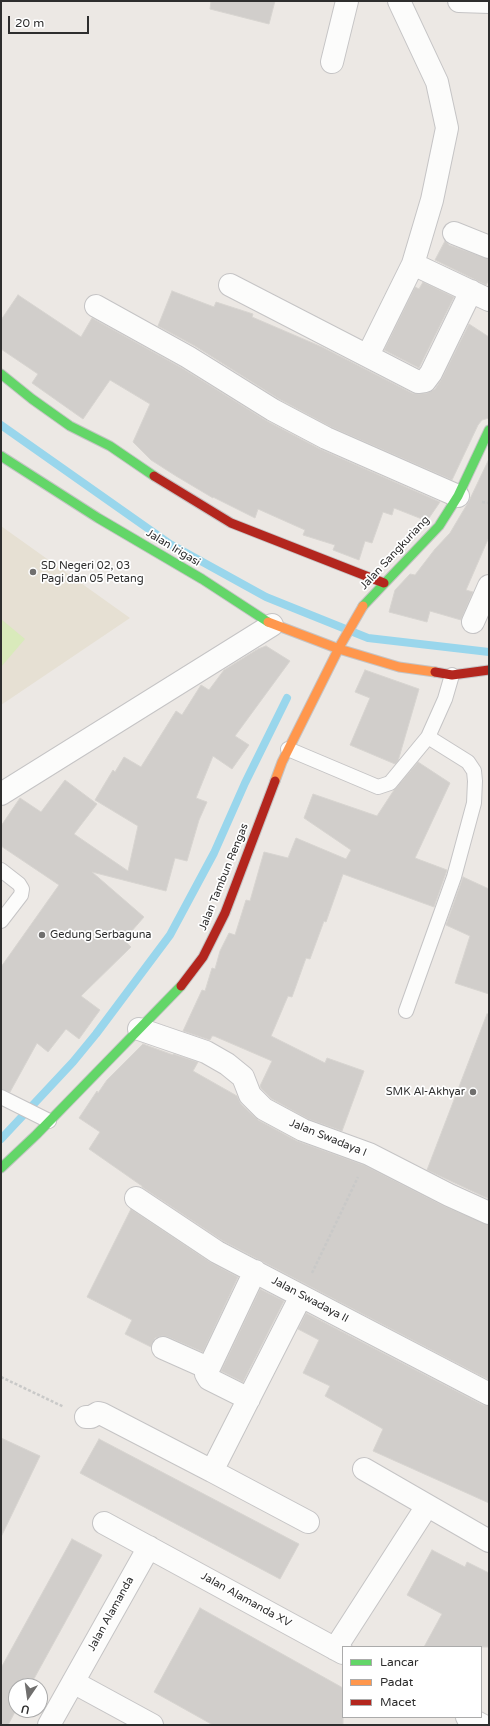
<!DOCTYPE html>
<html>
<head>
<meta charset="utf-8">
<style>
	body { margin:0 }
	#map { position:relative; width:490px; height:1726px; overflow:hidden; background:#ece8e4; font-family:"Varela Round",sans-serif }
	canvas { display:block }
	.frame { position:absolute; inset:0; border:2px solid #2e2e2e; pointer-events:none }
	.legend { position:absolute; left:342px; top:1646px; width:140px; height:72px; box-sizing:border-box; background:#fff; border:1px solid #ababab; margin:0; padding:5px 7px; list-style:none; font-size:12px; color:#2e2e2e }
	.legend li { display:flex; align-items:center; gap:8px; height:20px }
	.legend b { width:20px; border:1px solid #ababab }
	.north { position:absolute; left:8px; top:1678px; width:40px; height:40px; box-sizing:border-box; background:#fff; border:1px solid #ababab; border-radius:50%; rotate:193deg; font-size:11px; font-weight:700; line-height:16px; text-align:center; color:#2e2e2e }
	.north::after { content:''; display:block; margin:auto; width:14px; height:18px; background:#706f6e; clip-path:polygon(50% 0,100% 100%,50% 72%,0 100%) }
	.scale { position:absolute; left:8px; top:16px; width:81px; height:18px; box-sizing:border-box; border:2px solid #2e2e2e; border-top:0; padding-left:5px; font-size:12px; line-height:14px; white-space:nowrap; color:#2e2e2e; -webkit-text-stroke:3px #fff; paint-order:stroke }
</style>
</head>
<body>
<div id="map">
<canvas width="490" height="1726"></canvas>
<div class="frame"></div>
<ul class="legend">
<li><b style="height:5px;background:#63d668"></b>Lancar</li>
<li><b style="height:5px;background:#ff974d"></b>Padat</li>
<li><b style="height:5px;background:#b3261e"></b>Macet</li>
</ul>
<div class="north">U</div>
<div class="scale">20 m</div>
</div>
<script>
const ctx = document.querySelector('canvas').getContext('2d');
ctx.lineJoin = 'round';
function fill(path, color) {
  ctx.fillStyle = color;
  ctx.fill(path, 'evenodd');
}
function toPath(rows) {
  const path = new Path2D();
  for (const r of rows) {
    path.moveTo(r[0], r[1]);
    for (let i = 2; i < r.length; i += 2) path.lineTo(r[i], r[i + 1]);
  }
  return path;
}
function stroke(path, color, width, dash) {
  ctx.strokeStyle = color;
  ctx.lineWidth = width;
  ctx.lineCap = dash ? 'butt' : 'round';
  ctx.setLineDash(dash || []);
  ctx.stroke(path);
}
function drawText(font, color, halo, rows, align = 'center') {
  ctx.font = font + ' "Varela Round",sans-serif';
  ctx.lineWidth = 3.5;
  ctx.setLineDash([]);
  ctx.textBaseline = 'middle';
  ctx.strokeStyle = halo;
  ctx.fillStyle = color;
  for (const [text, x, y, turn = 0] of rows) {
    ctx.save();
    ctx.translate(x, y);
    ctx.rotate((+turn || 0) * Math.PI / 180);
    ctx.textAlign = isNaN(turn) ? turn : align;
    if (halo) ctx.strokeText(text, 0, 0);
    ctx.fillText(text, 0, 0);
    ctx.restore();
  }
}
fill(toPath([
	[1,526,130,618,1,705]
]), '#e6e0d3');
fill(toPath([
	[1,619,25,639,1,667]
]), '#d9eabb');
stroke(toPath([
	[1,425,170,544,266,597,368,638,489,652],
	[1,1139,73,1062,96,1034,170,935,214,853,245,783,287,698]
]), '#99d6ec', 8);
const building = toPath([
	[211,1,275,1,269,24,210,9,211,1],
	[445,241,449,245,489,259,489,280,486,285,435,260,445,241],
	[423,282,454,297,419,368,384,350,415,287,419,289,423,282],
	[172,291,214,307,216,302,253,314,252,317,322,347,412,393,419,394,427,393,435,389,441,380,469,324,489,337,489,418,482,420,478,425,452,480,331,427,279,399,195,346,158,326,172,291],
	[18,295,81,337,92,318,182,368,267,421,320,449,440,502,427,521,394,508,392,515,383,512,372,543,365,541,359,560,333,550,335,545,303,535,305,530,258,509,255,518,213,497,213,498,176,476,151,460,133,442,150,404,110,380,83,419,32,383,38,374,1,349,1,320,18,295],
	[489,459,489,537,466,590,473,592,461,620,430,611,427,622,389,612,395,590,410,574,415,575,435,549,450,533,469,501,489,459],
	[266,646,290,661,235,736,249,745,232,769,213,756,196,798,207,802,199,820,187,861,175,858,166,891,92,872,144,917,124,940,131,947,81,996,100,1010,79,1039,66,1029,48,1052,37,1043,10,1092,1,1089,1,967,59,885,1,846,1,826,20,798,41,812,65,780,97,804,74,834,128,871,138,826,95,800,113,770,115,772,124,757,141,767,176,711,182,715,201,685,209,690,224,670,258,649,266,646],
	[365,670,419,689,398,761,395,764,350,745,370,698,355,692,365,670],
	[418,762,450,783,415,858,447,870,434,907,343,874,326,922,324,921,310,959,306,958,292,997,288,996,271,1036,325,1063,327,1058,364,1071,342,1131,308,1119,272,1099,261,1088,260,1086,272,1061,214,1036,212,1036,210,1040,183,1031,202,990,205,991,212,968,215,969,220,951,229,933,235,935,246,900,250,901,264,852,288,858,296,838,346,859,351,850,304,818,313,794,377,816,394,790,418,762],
	[463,877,489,889,489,994,455,983,470,936,446,925,463,877],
	[487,1014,489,1014,489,1199,427,1170,487,1014],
	[143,1044,173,1055,173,1054,198,1062,193,1071,237,1096,241,1104,258,1120,297,1141,364,1165,444,1206,489,1225,489,1380,223,1241,142,1187,142,1186,89,1149,100,1132,79,1118,97,1091,98,1093,107,1080,143,1044],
	[131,1209,210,1262,238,1277,203,1352,168,1337,162,1336,155,1338,151,1347,125,1334,132,1320,87,1297,131,1209],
	[260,1289,284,1301,243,1382,221,1371,260,1289],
	[306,1313,483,1405,489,1406,489,1503,373,1451,383,1429,325,1396,330,1386,303,1373,319,1340,298,1329,306,1313],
	[1,1438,40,1456,1,1537,1,1438],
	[99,1439,299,1544,280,1579,80,1473,99,1439],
	[72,1539,102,1555,30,1686,16,1686,16,1710,8,1725,1,1725,1,1668,72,1539],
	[432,1550,465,1567,467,1562,489,1573,489,1647,424,1647,442,1614,407,1595,432,1550],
	[200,1608,343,1688,343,1725,213,1725,154,1692,200,1608]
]);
fill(building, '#d1cecb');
stroke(building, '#d7d4d0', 1);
const lane = toPath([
	[288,749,378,787,390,783,428,737,445,699,452,675],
	[1,870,19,884,22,889,21,895,1,921],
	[406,1011,454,877,474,803,475,781,474,771,468,762,428,737],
	[1,1097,49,1121]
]);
const street = toPath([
	[459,1,489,2],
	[332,62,347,1],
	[454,233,489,247],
	[413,264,489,300],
	[230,285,418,382,425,381,431,373,471,291],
	[96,306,188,357,273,410,326,438,458,496],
	[368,355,413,264,432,200,447,128,437,82,399,1],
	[473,622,489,586],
	[1,794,272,625],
	[139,1029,206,1052,227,1064,243,1077,250,1095,264,1109,303,1130,369,1154,449,1195,489,1213],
	[136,1198,217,1252,489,1394],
	[163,1348,208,1368],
	[249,1399,209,1379,206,1374,255,1271],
	[86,1417,91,1417,98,1413,102,1414,212,1471,301,1296],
	[364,1469,489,1541],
	[212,1471,308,1522],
	[104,1523,343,1653],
	[335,1649,427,1506],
	[73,1682,152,1725],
	[467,1717,482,1725],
	[49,1725,149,1547]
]);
const fast = toPath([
	[1,374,32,399,70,426,110,446,154,476],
	[1,456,98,518,202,579,268,622],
	[363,606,439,526,458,496,489,430],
	[1,1168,36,1135,181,986]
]);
const slow = toPath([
	[268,622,339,649,399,667,435,672],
	[275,781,282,762,341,644,363,606]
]);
const jam = toPath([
	[154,476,231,523,384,583],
	[435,672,452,675,489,670],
	[181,986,203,957,225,913,275,781]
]);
stroke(lane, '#c5c4c5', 16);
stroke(street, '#c5c4c5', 24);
stroke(fast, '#c5c4c5', 11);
stroke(slow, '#c5c4c5', 11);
stroke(jam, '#c5c4c5', 11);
stroke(toPath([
	[482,502,489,503],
	[312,1273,358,1177],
	[1,1377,64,1407]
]), '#c9c9c8', 2.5, [3, 2]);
stroke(lane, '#fcfcfb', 14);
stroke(street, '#fcfcfb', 22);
stroke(fast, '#63d668', 9);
stroke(slow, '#ff974d', 9);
stroke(jam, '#b3261e', 9);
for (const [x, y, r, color] of [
	[33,572,4,"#706f6e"],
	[42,935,4,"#706f6e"],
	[473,1092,4,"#706f6e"]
]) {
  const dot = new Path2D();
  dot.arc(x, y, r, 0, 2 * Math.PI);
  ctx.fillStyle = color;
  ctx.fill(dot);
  stroke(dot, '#fff', 1.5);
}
drawText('11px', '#2e2e2e', '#fff', [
	["Jalan Irigasi",173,548,31],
	["Jalan Sangkuriang",395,553,-47],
	["Jalan Tambun Rengas",224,877,-68],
	["Jalan Swadaya I",328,1138,22],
	["Jalan Swadaya II",310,1300,28],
	["Jalan Alamanda XV",246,1600,29],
	["Jalan Alamanda",111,1614,-61]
]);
drawText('11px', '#2e2e2e', '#fff', [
	["SD Negeri 02, 03",41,566],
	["Pagi dan 05 Petang",41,579],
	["Gedung Serbaguna",50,935],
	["SMK Al-Akhyar",465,1092,"right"]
], 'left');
</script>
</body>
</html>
